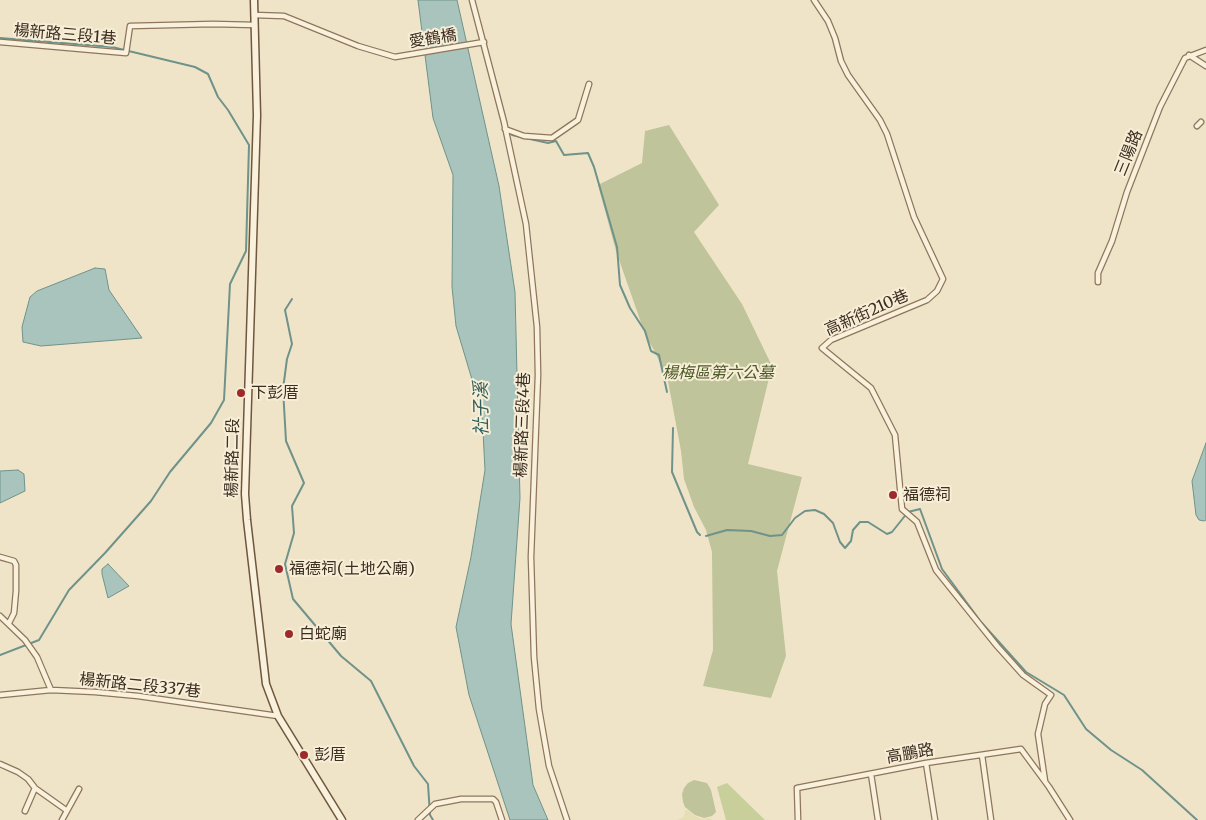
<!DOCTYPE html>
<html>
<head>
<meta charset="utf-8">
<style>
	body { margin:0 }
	canvas { display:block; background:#f0e4c8 }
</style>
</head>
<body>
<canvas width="1206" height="820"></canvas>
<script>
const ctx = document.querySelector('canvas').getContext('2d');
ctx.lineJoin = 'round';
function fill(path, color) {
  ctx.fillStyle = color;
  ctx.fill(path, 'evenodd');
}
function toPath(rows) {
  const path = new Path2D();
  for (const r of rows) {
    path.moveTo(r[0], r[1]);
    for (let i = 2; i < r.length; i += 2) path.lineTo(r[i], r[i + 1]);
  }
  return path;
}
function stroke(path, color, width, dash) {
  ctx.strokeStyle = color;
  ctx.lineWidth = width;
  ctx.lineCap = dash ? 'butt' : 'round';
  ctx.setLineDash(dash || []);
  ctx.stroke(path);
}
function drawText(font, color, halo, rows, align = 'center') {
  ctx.font = font + ' Merriweather,"Noto Sans TC",serif';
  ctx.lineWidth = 4;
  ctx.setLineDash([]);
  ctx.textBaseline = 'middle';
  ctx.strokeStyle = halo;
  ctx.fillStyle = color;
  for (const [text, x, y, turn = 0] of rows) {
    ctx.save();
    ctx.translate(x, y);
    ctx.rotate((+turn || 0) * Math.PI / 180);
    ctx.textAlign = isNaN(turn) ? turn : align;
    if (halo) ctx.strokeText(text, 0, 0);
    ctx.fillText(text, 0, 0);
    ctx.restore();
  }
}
fill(toPath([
	[685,810,688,810,695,816,702,819,710,818,712,820,677,820,684,817]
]), '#e6deb5');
fill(toPath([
	[727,783,765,820,726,820,717,787]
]), '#c9cf9b');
fill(toPath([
	[669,125,719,205,694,232,742,304,772,366,748,464,802,477,777,571,786,656,771,698,703,686,713,650,712,552,706,530,694,507,684,479,681,451,668,381,654,350,646,337,616,251,598,185,642,163,645,131],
	[694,780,707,783,711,790,716,812,712,816,704,818,695,815,685,807,683,802,682,794,684,788,688,783]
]), '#bfc49a');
const water = toPath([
	[418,0,457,0,499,186,515,292,520,498,511,624,533,785,548,820,510,820,469,695,456,627,471,557,485,470,482,413,456,326,452,287,453,175,433,118,418,0],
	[95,268,105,269,109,290,142,338,41,346,23,342,22,327,30,297,37,291,95,268],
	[1206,443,1206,520,1204,521,1199,520,1196,515,1192,481,1206,443],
	[18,470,24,474,25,491,0,503,0,471,18,470],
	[108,564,129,586,108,598,102,574,102,569,108,564]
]);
fill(water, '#a9c4bc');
stroke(water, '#6f938a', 1);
stroke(toPath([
	[0,38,112,47,195,67,208,74,218,97,228,110,249,145,246,251,230,284,224,400,211,423,170,472,151,501,105,553,69,590,39,640,0,655],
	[512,135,548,143,556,141,564,155,588,153,594,167,617,247,620,285,630,308,645,331,651,351,659,355,667,392],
	[292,299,285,310,292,344,287,359,283,389,286,441,304,483,292,506,294,533,285,564,293,599,341,656,371,681,414,766,428,784,430,815,433,820],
	[673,428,672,472,697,532,700,535],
	[706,536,727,530,751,531,770,536,782,535,795,518,805,511,815,510,824,514,833,523,840,542,845,548,851,541,853,530,860,522,868,522,887,534,892,532,908,512,920,509,942,569,981,622,1026,672,1064,695,1086,729,1111,750,1142,770,1197,820]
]), '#6f938a', 2);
const minor = toPath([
	[472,0,504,122,526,224,537,327,538,375,531,557,534,657,539,709,549,766,567,820],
	[814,0,828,21,835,38,841,61,848,75,880,120,887,134,914,217,943,279,937,291,927,300,831,340,822,348,871,388,895,435,902,509,917,522,936,570,997,646,1023,675,1051,695,1045,704,1038,734,1045,781],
	[254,15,284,16,358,46,395,57,484,42],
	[0,42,126,53,130,26,213,24,255,25],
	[1189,55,1206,66],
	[1197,126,1201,122],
	[505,129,524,136,552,138,578,120,589,84],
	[1098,282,1098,273,1112,241,1127,192,1160,107,1185,58,1206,50],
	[0,557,14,561,16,565,16,591,14,613,9,623],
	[0,616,25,640,37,657,51,690],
	[0,695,51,690,95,692,138,696,278,716],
	[982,755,991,820],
	[926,763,935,820],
	[0,764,18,772,28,779,35,788,66,810],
	[871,774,878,820],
	[25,811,35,788],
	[62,820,79,789],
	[418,820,435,804,461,799,493,799,496,802,502,820],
	[798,820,797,788,926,763,1021,749,1049,787,1070,820]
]);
const secondary = toPath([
	[254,0,257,115,245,494,247,520,266,684,278,716,342,820]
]);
stroke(minor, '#8d765c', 7);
stroke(secondary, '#6f573f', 9);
stroke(minor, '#faf1dc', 4.5);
stroke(secondary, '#faf1dc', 6);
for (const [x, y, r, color] of [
	[241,393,5,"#9e2a2b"],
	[893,495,5,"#9e2a2b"],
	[279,569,5,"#9e2a2b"],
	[289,634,5,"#9e2a2b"],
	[304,755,5,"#9e2a2b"]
]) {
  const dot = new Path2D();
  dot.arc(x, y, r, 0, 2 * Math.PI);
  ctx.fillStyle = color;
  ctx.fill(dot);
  stroke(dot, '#f7eed8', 2);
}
drawText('16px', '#3d2e20', '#f7eed8', [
	["楊新路三段1巷",65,35,5],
	["愛鶴橋",433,39,-9],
	["三陽路",1129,153,-68],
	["高新街210巷",867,313,-24],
	["楊新路三段4巷",523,425,-88],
	["楊新路二段",233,458,-89],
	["楊新路二段337巷",140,686,6],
	["高鵬路",910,754,-10]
]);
drawText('italic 16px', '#4d5a26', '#f7eed8', [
	["楊梅區第六公墓",718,373]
]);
drawText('16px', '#3d2e20', '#f7eed8', [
	["下彭厝",251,393],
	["福德祠",903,495],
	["福德祠(土地公廟)",289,569],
	["白蛇廟",299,634],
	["彭厝",314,755]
], 'left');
drawText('italic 18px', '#2f5d5a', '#f7eed8', [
	["社子溪",482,409,-91]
]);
</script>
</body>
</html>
